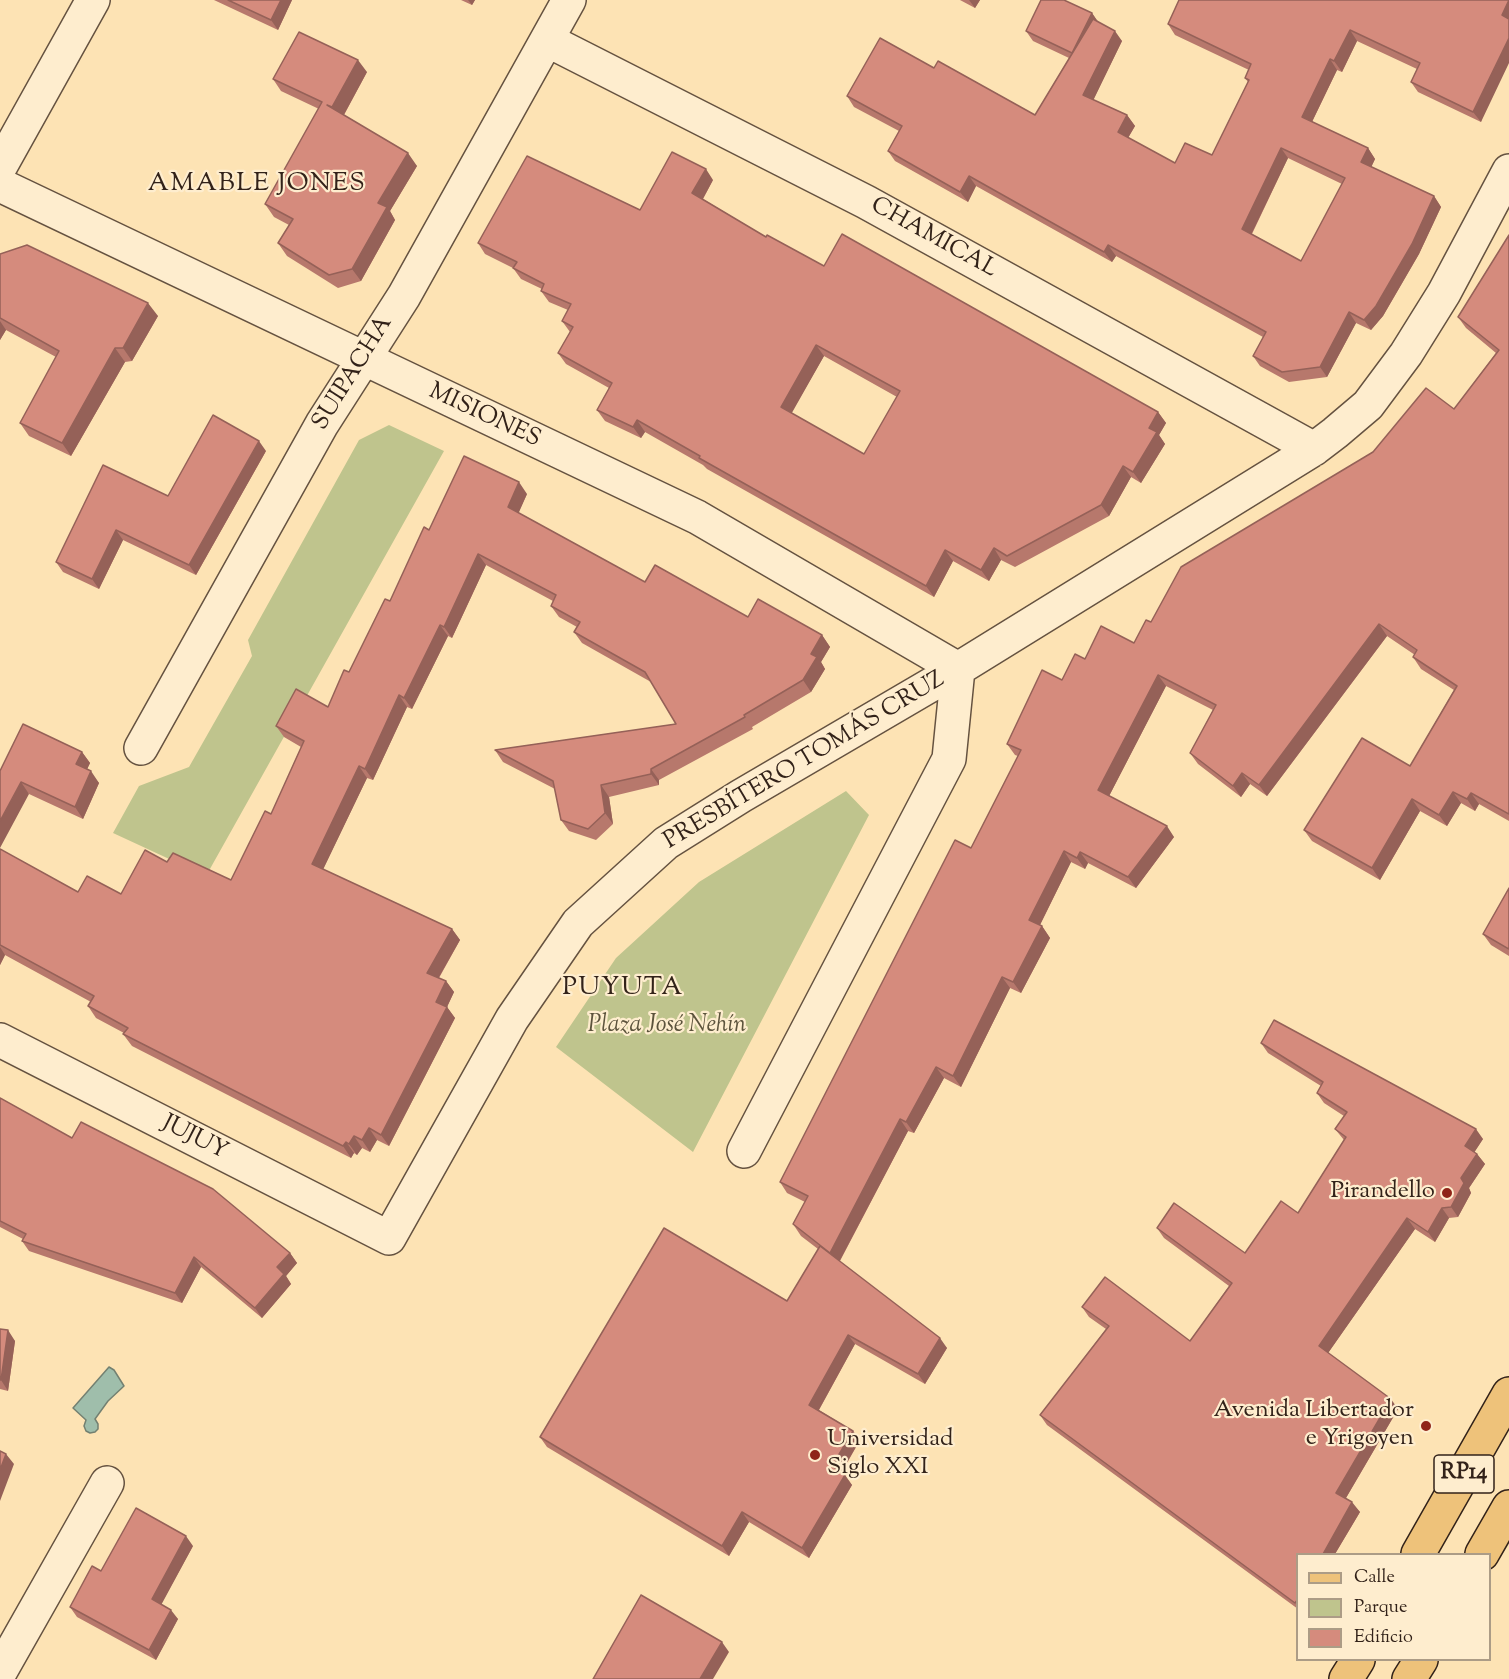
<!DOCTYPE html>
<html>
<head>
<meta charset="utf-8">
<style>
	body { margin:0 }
	#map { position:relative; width:1509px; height:1679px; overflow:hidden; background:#fde3b4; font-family:"Sorts Mill Goudy",serif }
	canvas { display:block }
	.legend { position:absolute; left:1296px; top:1553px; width:195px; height:108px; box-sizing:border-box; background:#feedce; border:2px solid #ac9c86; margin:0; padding:8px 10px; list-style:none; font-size:18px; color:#322219 }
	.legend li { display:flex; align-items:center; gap:12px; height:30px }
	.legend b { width:30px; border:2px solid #ac9c86 }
</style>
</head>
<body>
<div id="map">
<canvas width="1509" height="1679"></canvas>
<ul class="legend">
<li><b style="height:8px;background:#eec27a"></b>Calle</li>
<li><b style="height:16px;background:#bfc48d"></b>Parque</li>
<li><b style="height:16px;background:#d58b7d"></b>Edificio</li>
</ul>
</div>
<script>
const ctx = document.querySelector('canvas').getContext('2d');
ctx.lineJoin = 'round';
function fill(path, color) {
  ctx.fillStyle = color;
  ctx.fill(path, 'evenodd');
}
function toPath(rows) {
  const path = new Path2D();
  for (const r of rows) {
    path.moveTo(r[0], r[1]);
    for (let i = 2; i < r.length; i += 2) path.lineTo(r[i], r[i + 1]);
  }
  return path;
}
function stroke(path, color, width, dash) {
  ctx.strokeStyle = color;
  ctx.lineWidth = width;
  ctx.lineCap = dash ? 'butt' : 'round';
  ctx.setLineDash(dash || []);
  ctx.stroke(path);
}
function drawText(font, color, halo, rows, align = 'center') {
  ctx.font = font + ' "Sorts Mill Goudy",serif';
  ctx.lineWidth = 4.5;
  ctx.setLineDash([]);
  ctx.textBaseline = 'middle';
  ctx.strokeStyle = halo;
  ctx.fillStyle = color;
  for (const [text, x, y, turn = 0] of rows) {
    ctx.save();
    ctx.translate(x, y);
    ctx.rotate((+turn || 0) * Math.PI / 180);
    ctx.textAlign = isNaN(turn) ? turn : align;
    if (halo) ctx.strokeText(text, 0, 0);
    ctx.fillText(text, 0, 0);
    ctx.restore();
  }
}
fill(toPath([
	[389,425,444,451,206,876,113,833,139,786,189,767,252,656,248,640,359,440],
	[846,791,869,815,693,1152,556,1047,616,958,699,882]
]), '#bfc48d');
const water = toPath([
	[109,1367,114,1370,124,1386,108,1401,95,1419,98,1424,98,1429,95,1432,90,1433,86,1431,84,1426,86,1420,73,1408,109,1367]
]);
fill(water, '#9fbeab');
stroke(water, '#738071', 1.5);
const minor = toPath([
	[547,40,866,202,1314,449],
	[0,167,93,0],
	[0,185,697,517,958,669,949,759,744,1151],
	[141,748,322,424,404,296,569,0],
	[0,1040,389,1238,512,1019,578,923,666,843,741,796,958,669,1314,449,1335,433,1368,405,1406,354,1444,293,1509,171],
	[0,1672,107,1483]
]);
const primary = toPath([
	[1418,1554,1509,1394],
	[1482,1554,1509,1507],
	[1346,1679,1358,1660],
	[1409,1679,1421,1660]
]);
stroke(minor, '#655240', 36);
stroke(primary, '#322219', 36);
stroke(minor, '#feedce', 33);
stroke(primary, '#eec27a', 33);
fill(toPath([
	[214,0,292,0,278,30],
	[461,0,475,0,472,5],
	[960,0,980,0,975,8],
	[1509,0,1481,122,1418,92,1411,82,1417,69,1357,41,1342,72,1337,70,1312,122,1368,148,1375,159,1371,167,1434,196,1441,207,1419,254,1383,316,1371,330,1356,323,1327,377,1289,382,1260,366,1253,356,1263,337,1116,256,1112,262,976,186,968,202,895,161,888,151,899,131,854,107,847,96,934,68,1035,115,1069,58,1033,41,1026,31,1092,13,1097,21,1122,41,1093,100,1127,115,1135,126,1128,138,1175,163,1212,155,1248,82,1245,78,1249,70,1175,35,1168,24],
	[1288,158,1342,184,1301,261,1252,234],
	[367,72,344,115,417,166,390,211,395,220,361,281,338,288,287,256,278,243,289,225,274,217,265,204,319,109,281,91,273,79],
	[713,180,703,199,766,237,824,266,1158,412,1166,423,1159,435,1165,444,1141,483,1131,477,1109,516,1015,567,1001,560,989,581,953,561,934,597,707,469,703,465,645,432,641,438,605,421,597,410,609,388,566,364,558,353,570,332,562,321,568,310,549,302,541,291,542,289,521,279,513,268,485,254,478,243,640,210],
	[824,356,897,397,864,454,791,413],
	[1509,235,1509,821,1479,804,1475,811,1461,803,1447,826,1420,811,1380,880,1312,841,1304,830,1410,766,1454,690,1421,669,1413,657,1415,655,1387,636,1267,796,1250,784,1241,797,1198,764,1190,753,1213,710,1166,686,1109,796,1174,837,1136,888,1088,863,1085,869,1071,862,1040,925,1042,926,1050,938,1021,993,1010,988,961,1087,944,1078,914,1133,908,1131,840,1261,947,1348,925,1384,855,1344,819,1410,853,1431,860,1440,842,1472,852,1485,809,1558,749,1522,729,1556,547,1447,540,1437,787,1301,818,1249,801,1236,793,1224,805,1202,787,1193,780,1182,971,848,1018,756,1015,755,1007,744,1062,680,1085,659,1134,643,1151,622,1454,409,1496,353,1466,328,1458,317],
	[0,254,158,316,132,361,125,362,71,456,29,436,20,423,56,357,6,330,0,340],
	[266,451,196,575,123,540,99,589,63,572,56,562,168,496],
	[527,494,518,513,645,582,748,617,822,635,830,647,821,662,825,669,811,692,752,727,753,729,659,780,659,785,609,797,613,824,596,840,569,831,561,820,555,789,503,762,495,750,676,724,651,682,582,643,574,632,577,627,559,617,551,606,553,601,486,565,452,638,448,636,412,709,407,707,373,780,367,778,323,869,452,929,460,940,439,978,446,981,454,992,447,1007,455,1018,389,1146,377,1140,370,1152,362,1148,357,1155,354,1153,351,1158,132,1046,123,1034,124,1033,96,1018,88,1006,91,1002,5,955,0,965,0,849,78,892,121,894,167,862,231,880,271,814,301,747,284,737,276,726,328,707,390,601,429,530],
	[82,752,90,763,87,769,99,783,83,819,29,794,0,771],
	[1509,888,1509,956,1491,945,1483,934],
	[1261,1043,1483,1139,1474,1152,1477,1154,1485,1164,1469,1188,1471,1193,1458,1217,1449,1218,1435,1242,1415,1229,1328,1353,1398,1409,1346,1498,1360,1512,1335,1554,1298,1554,1298,1609,1047,1425,1040,1415,1106,1329,1089,1317,1082,1307,1190,1341,1229,1286,1164,1238,1157,1228,1245,1253,1298,1213,1344,1140,1335,1129,1344,1116,1324,1103,1317,1093,1321,1086,1268,1053],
	[0,1098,72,1138,290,1253,297,1263,286,1276,291,1284,262,1318,201,1267,182,1303,29,1251,22,1241,23,1239,0,1227],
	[0,1329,15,1341,8,1391,0,1389],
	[193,1546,161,1604,178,1619,156,1660,77,1617,70,1607,101,1571]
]), '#b7786c');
fill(toPath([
	[281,0,292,0,278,30,271,20],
	[468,0,475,0,472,5],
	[969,0,980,0,975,8],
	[1509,0,1509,25,1502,15],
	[1092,13,1099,23,1072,53],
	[1350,30,1357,41,1342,72,1334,61],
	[1115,31,1122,41,1091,105,1083,95],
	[1509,38,1509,63,1481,122,1473,112],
	[1330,59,1337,70,1309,128,1302,117],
	[358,60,367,72,341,120,332,107],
	[1127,115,1135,126,1125,143,1118,132],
	[1281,148,1288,158,1249,239,1242,229],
	[1368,148,1375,159,1369,172,1361,162],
	[408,153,417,166,390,211,395,220,361,281,352,269,378,203],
	[706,169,713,180,700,204,692,193],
	[969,176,976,186,968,202,960,192],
	[1434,196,1441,207,1419,254,1383,316,1371,330,1364,320],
	[1108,245,1116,256,1112,262,1104,252],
	[148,303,158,316,132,361,123,348],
	[1349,312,1356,323,1327,377,1320,367],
	[0,321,6,330,0,340],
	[816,345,824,356,789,418,781,407],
	[115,348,125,362,71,456,62,443],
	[1158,412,1166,423,1159,435,1165,444,1141,483,1133,472,1149,428],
	[637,420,645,432,641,438,633,427],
	[259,441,266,451,196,575,189,565],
	[1123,466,1131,477,1109,516,1101,505],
	[519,482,527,494,516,519,508,507],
	[116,530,123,540,99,589,92,579],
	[994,548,1001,560,989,581,981,570],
	[945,550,953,561,934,597,926,586],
	[478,554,486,565,452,638,444,627],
	[1379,624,1387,636,1267,796,1259,785],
	[440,625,448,636,412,709,404,698],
	[822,635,830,647,821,662,825,669,811,692,803,680,811,654],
	[1158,675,1166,686,1106,802,1098,790],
	[399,695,407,707,373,780,365,769],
	[82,752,90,763,84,776,76,764],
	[359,766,367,778,320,876,312,864],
	[651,769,659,780,659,785,651,774],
	[91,771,99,783,83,819,75,807],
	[1242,773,1250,784,1241,797,1233,786],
	[21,782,29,794,0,848,0,821],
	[601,785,609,797,613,824,605,813],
	[1453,792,1461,803,1447,826,1439,815],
	[1471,793,1479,804,1475,811,1467,799],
	[1412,799,1420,811,1380,880,1372,868],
	[1167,826,1174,837,1136,888,1128,877],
	[1064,851,1071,862,1037,931,1029,920],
	[1080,852,1088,863,1085,869,1077,858],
	[1042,926,1050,938,1021,993,1013,982],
	[452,929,460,940,435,984,427,973],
	[0,947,5,955,0,965],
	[1002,977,1010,988,961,1087,953,1076],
	[446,981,454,992,447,1007,455,1018,389,1146,381,1135,436,1002],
	[936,1067,944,1078,914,1133,906,1122],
	[900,1119,908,1131,838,1264,830,1253],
	[369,1128,377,1140,370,1152,362,1140],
	[1476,1129,1483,1139,1472,1156,1465,1146],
	[354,1136,362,1148,357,1155,349,1144],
	[346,1142,354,1153,351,1158,343,1146],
	[1477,1154,1485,1164,1469,1188,1471,1193,1458,1217,1451,1207,1461,1178],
	[1442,1208,1449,1218,1435,1242,1428,1232],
	[1407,1218,1415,1229,1326,1356,1319,1346],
	[290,1253,297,1263,286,1276,291,1284,262,1318,255,1308,277,1267],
	[194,1257,201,1267,182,1303,175,1293],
	[8,1330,15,1341,8,1391,1,1380],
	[848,1335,855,1344,816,1415,809,1405],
	[940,1338,947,1348,925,1384,918,1374],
	[1391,1399,1398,1409,1343,1503,1336,1493],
	[853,1431,860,1440,839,1476,832,1466],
	[6,1454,14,1464,0,1501,0,1470],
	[845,1475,852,1485,809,1558,802,1548],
	[1352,1502,1360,1512,1335,1554,1323,1554],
	[742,1512,749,1522,729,1556,722,1546],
	[186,1536,193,1546,159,1609,152,1599],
	[171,1610,178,1619,156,1660,149,1650],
	[722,1642,729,1652,713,1679,700,1679]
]), '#956158');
const building = toPath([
	[228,0,281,0,271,20,228,0],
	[1041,0,1064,0,1092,13,1072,53,1026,31,1041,0],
	[1179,0,1509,0,1502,15,1509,19,1509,38,1473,112,1411,82,1420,63,1350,30,1334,61,1330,59,1302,117,1368,148,1361,162,1434,196,1412,244,1376,306,1364,320,1349,312,1320,367,1282,372,1253,356,1266,332,1108,245,1104,252,969,176,960,192,888,151,902,126,847,96,880,38,934,68,938,61,1035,115,1093,19,1115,31,1083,95,1127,115,1118,132,1175,163,1185,143,1212,155,1249,80,1245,78,1251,64,1168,24,1179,0],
	[1281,148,1345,178,1301,261,1242,229,1281,148],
	[299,32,358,60,332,107,327,105,408,153,378,203,387,207,352,269,329,275,278,243,293,219,265,204,322,102,273,79,299,32],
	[672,152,706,169,692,193,766,237,767,235,824,266,842,234,1158,412,1149,428,1157,432,1133,472,1123,466,1101,505,1007,556,994,548,981,570,945,550,926,586,699,458,700,456,637,420,633,427,597,410,612,383,558,353,573,327,562,321,571,304,541,291,544,284,513,268,517,262,478,243,527,156,640,210,672,152],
	[816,345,900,391,864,454,781,407,816,345],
	[1509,235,1509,814,1471,793,1467,799,1453,792,1439,815,1412,799,1372,868,1304,830,1362,738,1410,766,1457,686,1413,657,1417,650,1379,624,1259,785,1242,773,1233,786,1190,753,1216,705,1158,675,1098,790,1167,826,1128,877,1080,852,1077,858,1064,851,1029,920,1042,926,1013,982,1002,977,953,1076,936,1067,906,1122,900,1119,830,1253,793,1224,808,1196,780,1182,955,840,971,848,1021,750,1007,744,1042,670,1062,680,1075,654,1085,659,1101,626,1134,643,1146,620,1151,622,1181,567,1373,452,1426,388,1454,409,1499,350,1458,317,1509,235],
	[27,245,148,303,123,348,115,348,62,443,20,423,59,351,0,318,0,254,27,245],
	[213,415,259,441,189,565,116,530,92,579,56,562,103,465,168,496,213,415],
	[464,456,519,482,508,507,645,582,655,565,748,617,758,599,822,635,811,654,817,657,803,680,744,715,745,717,651,769,651,774,601,785,605,813,588,829,561,820,553,781,495,750,676,724,645,672,574,632,580,622,551,606,556,595,478,554,444,627,440,625,404,698,399,695,365,769,359,766,312,864,452,929,427,973,446,981,436,1002,447,1007,381,1135,369,1128,362,1140,354,1136,349,1144,346,1142,343,1146,123,1034,128,1028,88,1006,94,996,0,945,0,849,78,892,87,876,121,894,145,850,167,862,173,853,231,880,265,811,271,814,304,741,276,726,296,689,328,707,344,670,349,672,385,599,390,601,424,527,429,530,464,456],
	[23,724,82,752,76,764,91,771,75,807,21,782,0,821,0,771,23,724],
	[1509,888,1509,949,1483,934,1509,888],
	[1274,1020,1476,1129,1465,1146,1477,1154,1461,1178,1464,1183,1451,1207,1442,1208,1428,1232,1407,1218,1319,1346,1391,1399,1336,1493,1352,1502,1323,1554,1298,1554,1298,1599,1295,1603,1040,1415,1109,1326,1082,1307,1105,1277,1190,1341,1232,1283,1157,1228,1174,1203,1245,1253,1281,1201,1298,1213,1346,1137,1335,1129,1347,1112,1317,1093,1323,1082,1261,1043,1274,1020],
	[0,1098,72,1138,81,1122,213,1189,290,1253,277,1267,284,1274,255,1308,194,1257,175,1293,22,1241,26,1234,0,1221,0,1098],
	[664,1228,787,1301,820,1246,940,1338,918,1374,848,1335,809,1405,853,1431,832,1466,845,1475,802,1548,742,1512,722,1546,540,1437,664,1228],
	[0,1329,8,1330,1,1380,0,1380,0,1329],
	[0,1451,6,1454,0,1470,0,1451],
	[136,1508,186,1536,152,1599,171,1610,149,1650,70,1607,92,1566,101,1571,136,1508],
	[641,1595,722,1642,700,1679,593,1679,641,1595]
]);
fill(building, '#d58b7d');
stroke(building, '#956158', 1.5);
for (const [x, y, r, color] of [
	[1447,1193,6,"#8f2418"],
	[1426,1426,6,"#8f2418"],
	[815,1455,6,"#8f2418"]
]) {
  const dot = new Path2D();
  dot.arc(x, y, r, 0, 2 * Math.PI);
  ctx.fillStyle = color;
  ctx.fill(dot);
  stroke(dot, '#feedce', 2);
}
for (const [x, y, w] of [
	[1464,1474,60]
]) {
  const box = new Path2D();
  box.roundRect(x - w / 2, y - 19, w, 38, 4.5);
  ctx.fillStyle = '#feedce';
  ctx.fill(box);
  stroke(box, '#322219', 1.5);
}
drawText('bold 22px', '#322219', null, [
	["RP14",1464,1474]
]);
drawText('24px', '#322219', '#feedce', [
	["CHAMICAL",933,239,29],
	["SUIPACHA",354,374,-58],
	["MISIONES",484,417,25],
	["PRESBÍTERO TOMÁS CRUZ",805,762,-31],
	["JUJUY",194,1139,27]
]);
drawText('italic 24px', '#5c533c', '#feedce', [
	["Plaza José Nehín",667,1027]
]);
drawText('24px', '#322219', '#feedce', [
	["Pirandello",1435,1193],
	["Avenida Libertador",1414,1412],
	["e Yrigoyen",1414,1440],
	["Universidad",827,1441,"left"],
	["Siglo XXI",827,1469,"left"]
], 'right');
ctx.letterSpacing = '1.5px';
drawText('26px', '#322219', '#feedce', [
	["AMABLE JONES",257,186],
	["PUYUTA",623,990]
]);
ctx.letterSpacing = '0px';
</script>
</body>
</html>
